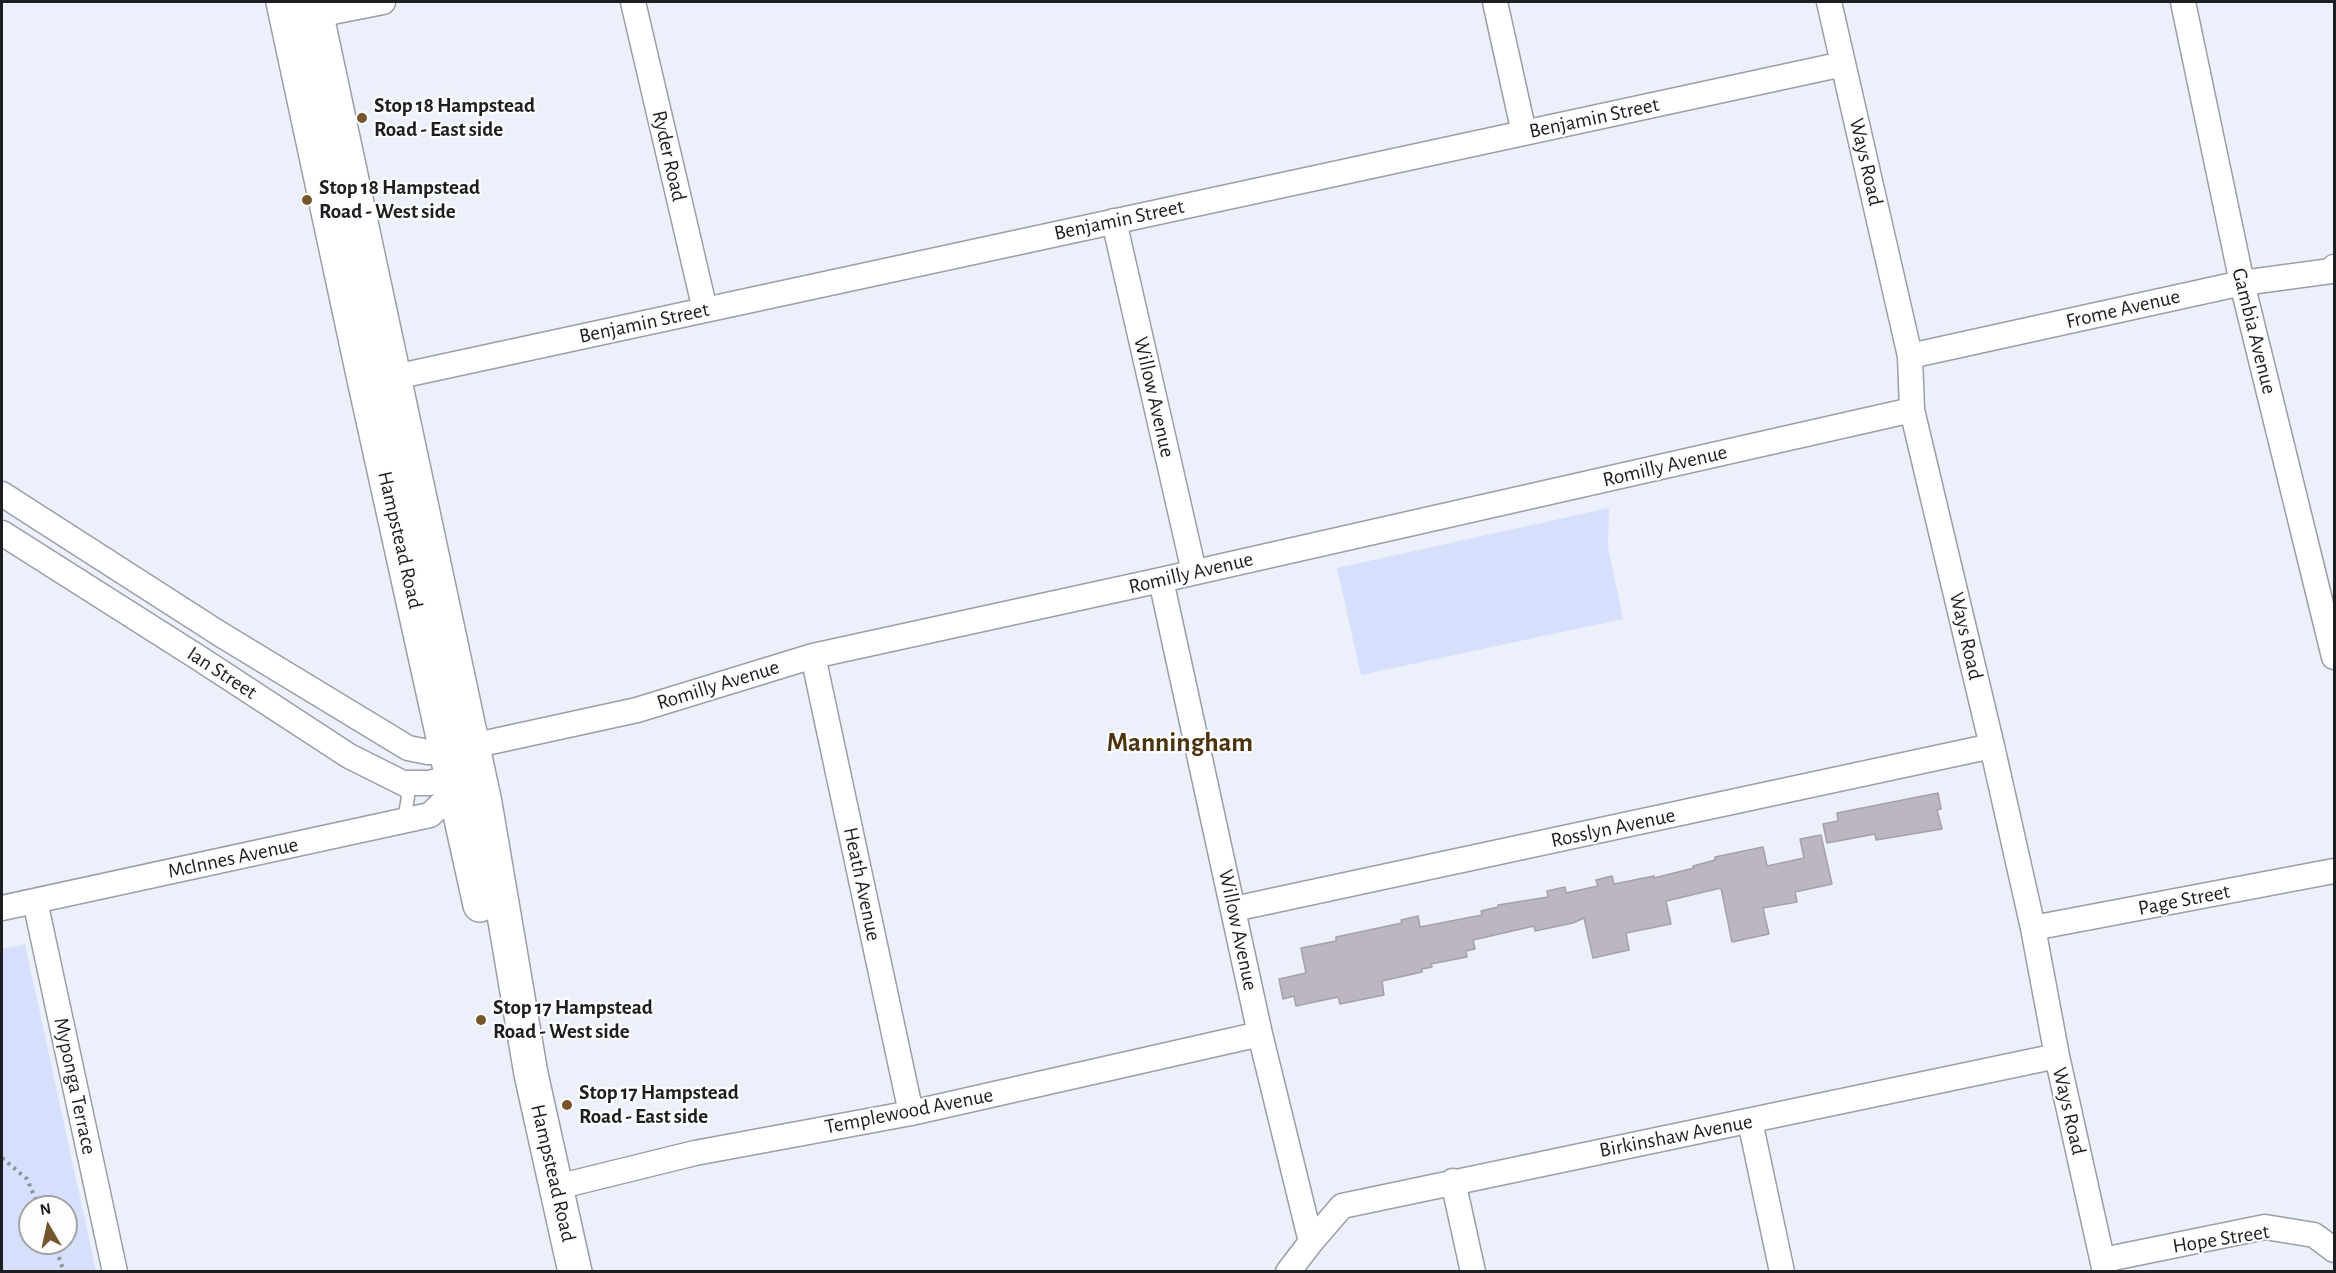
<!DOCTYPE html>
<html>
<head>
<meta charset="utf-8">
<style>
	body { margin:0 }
	#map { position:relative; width:2336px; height:1273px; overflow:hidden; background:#ecf0fa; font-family:"Alegreya Sans",sans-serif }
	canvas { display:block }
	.frame { position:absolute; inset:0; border:3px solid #1c1e21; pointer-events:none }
	.north { position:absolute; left:18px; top:1195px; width:60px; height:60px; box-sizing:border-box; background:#fdfdfd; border:2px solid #a3a4a5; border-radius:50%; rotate:351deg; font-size:16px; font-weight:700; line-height:24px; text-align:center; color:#1c1e21 }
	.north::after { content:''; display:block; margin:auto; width:21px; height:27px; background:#75552b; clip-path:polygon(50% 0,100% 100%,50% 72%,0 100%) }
</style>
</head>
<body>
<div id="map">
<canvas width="2336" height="1273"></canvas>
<div class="frame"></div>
<div class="north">N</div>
</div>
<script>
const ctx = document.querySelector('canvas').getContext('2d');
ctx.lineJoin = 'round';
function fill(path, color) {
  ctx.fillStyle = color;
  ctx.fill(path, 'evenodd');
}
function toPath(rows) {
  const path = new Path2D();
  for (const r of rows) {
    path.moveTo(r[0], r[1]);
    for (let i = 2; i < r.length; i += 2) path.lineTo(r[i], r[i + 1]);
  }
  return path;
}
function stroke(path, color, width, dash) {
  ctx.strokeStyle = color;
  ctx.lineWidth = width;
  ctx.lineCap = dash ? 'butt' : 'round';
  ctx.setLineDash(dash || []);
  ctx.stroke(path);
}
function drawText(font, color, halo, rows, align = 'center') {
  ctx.font = font + ' "Alegreya Sans",sans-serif';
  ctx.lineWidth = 4.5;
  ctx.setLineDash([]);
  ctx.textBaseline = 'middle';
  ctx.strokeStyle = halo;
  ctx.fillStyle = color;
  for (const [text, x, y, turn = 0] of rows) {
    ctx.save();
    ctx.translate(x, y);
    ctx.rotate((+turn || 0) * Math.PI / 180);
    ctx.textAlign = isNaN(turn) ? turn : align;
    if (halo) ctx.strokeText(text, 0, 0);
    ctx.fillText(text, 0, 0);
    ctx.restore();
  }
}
fill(toPath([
	[1609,508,1608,547,1623,619,1361,675,1337,568],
	[25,944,96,1271,2,1271,2,949],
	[30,1207,66,1207,66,1243,30,1243]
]), '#d6e0fc');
const building = toPath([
	[1938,793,1941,809,1937,810,1942,829,1876,840,1875,834,1827,843,1823,824,1838,821,1837,813,1938,793],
	[1821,835,1832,884,1795,892,1797,902,1763,908,1769,934,1732,942,1721,888,1666,901,1671,924,1626,933,1629,950,1593,958,1584,918,1573,923,1535,931,1534,926,1473,940,1475,949,1466,951,1467,957,1431,964,1432,967,1422,969,1422,972,1382,981,1384,995,1340,1004,1338,997,1296,1006,1294,996,1283,999,1279,979,1306,973,1301,948,1336,941,1336,937,1402,923,1401,920,1418,916,1420,927,1482,915,1481,911,1498,907,1498,905,1548,897,1547,891,1565,887,1566,893,1598,886,1596,880,1612,876,1614,884,1654,876,1654,878,1694,868,1693,866,1715,860,1715,857,1763,847,1767,866,1804,858,1800,839,1821,835]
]);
fill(building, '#bbb6c0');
stroke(building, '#a5a0a9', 1.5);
const service = toPath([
	[403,783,408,797,404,820]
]);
const minor = toPath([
	[633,2,705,310],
	[1495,2,1524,133],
	[1829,2,1910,356,1912,410,1992,746,2033,928,2057,1056,2105,1272],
	[2183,2,2242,283,2334,657],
	[317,15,383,2],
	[1114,221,1194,572],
	[1910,356,2242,283,2331,271,2334,267],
	[395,377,1843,64],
	[2,494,220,634,408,748,428,752,447,752],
	[2,533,199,658,349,756,403,783,429,783,451,778],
	[1161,580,1260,1034,1311,1242,1288,1272],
	[813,656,911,1113],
	[472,746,637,710,813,656,1161,580,1912,410],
	[35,901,115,1272],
	[2,908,430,815,456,790],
	[1234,909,1992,746],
	[2033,928,2334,871],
	[1750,1121,1782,1272],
	[1453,1181,1473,1272],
	[557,1187,695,1153,911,1113,1260,1034],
	[1311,1242,1342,1206,2057,1056],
	[2103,1260,2265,1227,2314,1235,2334,1250]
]);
const trunk = toPath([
	[283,2,365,384,480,905],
	[314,2,485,803,531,1074,575,1272]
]);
stroke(service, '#9a9ea7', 15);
stroke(minor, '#9a9ea7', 27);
stroke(trunk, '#9a9ea7', 36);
stroke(toPath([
	[2,1158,27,1179,39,1207],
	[54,1243,64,1272]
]), '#8f9299', 4, [3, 4.5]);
stroke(service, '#fff', 12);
stroke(minor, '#fff', 24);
stroke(trunk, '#fff', 33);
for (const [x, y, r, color] of [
	[362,118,6,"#75552b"],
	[307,200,6,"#75552b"],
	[481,1020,6,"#75552b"],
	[567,1105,6,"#75552b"]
]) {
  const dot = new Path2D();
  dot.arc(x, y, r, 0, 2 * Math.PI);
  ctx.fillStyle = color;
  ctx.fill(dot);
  stroke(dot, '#fdfdfd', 2);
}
drawText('bold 21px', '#1c1e21', '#fdfdfd', [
	["Stop 18 Hampstead",374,106],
	["Road - East side",374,130],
	["Stop 18 Hampstead",319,188],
	["Road - West side",319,212],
	["Stop 17 Hampstead",493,1008],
	["Road - West side",493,1032],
	["Stop 17 Hampstead",579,1093],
	["Road - East side",579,1117]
], 'left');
drawText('21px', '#1c1e21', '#fdfdfd', [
	["Benjamin Street",1594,118,-12],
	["Ryder Road",669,156,77],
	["Ways Road",1866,162,77],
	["Benjamin Street",1119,220,-12],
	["Frome Avenue",2123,309,-13],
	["Benjamin Street",644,323,-12],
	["Gambia Avenue",2254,331,76],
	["Willow Avenue",1154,397,77],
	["Romilly Avenue",1665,466,-13],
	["Hampstead Road",400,540,77],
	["Romilly Avenue",1191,573,-13],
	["Ways Road",1966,636,77],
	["Ian Street",222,673,33],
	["Romilly Avenue",718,685,-17],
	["Rosslyn Avenue",1613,828,-12],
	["McInnes Avenue",233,858,-12],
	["Heath Avenue",862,884,78],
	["Page Street",2184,900,-11],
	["Willow Avenue",1238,930,78],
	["Myponga Terrace",75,1086,78],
	["Templewood Avenue",909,1111,-11],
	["Ways Road",2069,1111,77],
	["Birkinshaw Avenue",1676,1136,-11],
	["Hampstead Road",553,1173,77],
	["Hope Street",2221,1239,-9]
]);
drawText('bold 27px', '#4c3411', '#fdfdfd', [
	["Manningham",1180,743]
]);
</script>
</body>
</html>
